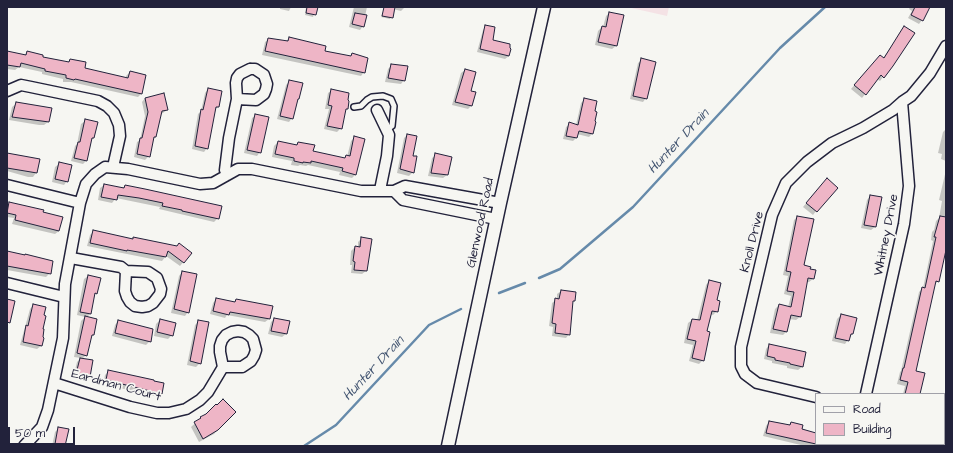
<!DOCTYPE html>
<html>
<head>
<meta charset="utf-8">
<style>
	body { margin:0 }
	#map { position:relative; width:953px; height:453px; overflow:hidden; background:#f6f6f2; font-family:"Architects Daughter",sans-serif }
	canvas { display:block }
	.frame { position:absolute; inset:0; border:8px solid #22223b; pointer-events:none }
	.legend { position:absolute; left:815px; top:393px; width:130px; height:52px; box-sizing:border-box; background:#f6f6f2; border:1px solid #a1a1a9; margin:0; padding:5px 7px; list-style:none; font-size:12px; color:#22223b }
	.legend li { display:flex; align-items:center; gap:8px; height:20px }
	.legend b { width:20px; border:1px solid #a1a1a9 }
	.scale { position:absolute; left:8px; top:427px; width:67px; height:18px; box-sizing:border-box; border:2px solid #22223b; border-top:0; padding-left:5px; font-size:12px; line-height:14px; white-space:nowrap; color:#22223b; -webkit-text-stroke:3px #f6f6f2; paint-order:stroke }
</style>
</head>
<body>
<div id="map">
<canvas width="953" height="453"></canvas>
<div class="frame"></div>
<ul class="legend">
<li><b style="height:5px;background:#f6f6f2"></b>Road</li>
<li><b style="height:11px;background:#eeb5c6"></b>Building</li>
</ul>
<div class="scale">50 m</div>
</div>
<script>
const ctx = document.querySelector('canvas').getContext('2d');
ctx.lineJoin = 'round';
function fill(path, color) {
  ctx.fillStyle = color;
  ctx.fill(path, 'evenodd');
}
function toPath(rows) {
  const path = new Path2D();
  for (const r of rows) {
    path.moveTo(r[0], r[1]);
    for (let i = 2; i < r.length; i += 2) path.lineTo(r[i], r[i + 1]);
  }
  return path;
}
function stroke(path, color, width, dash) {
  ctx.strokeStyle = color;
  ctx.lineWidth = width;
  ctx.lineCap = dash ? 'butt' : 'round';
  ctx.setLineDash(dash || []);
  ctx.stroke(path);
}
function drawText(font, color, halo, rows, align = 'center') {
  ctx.font = font + ' "Architects Daughter",sans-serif';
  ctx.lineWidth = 3.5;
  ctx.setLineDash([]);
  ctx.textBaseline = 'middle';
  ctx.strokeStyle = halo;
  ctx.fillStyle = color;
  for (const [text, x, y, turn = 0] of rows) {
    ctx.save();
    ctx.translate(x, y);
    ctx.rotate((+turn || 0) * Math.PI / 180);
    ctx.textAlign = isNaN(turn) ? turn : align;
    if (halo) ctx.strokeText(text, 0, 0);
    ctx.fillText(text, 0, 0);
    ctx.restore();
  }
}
fill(toPath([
	[627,7,669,7,667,16]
]), '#f4e2e5');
fill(toPath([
	[280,7,291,7,289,11,280,9],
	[306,7,317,7,313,17,305,15],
	[354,7,367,7,363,26,360,30,349,27],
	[385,7,405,7,401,11,393,9,390,19,381,17],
	[910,7,929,7,922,20,919,24,908,18,912,11,909,9],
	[609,13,616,46,612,49,595,45,598,31,602,27,603,27,606,16],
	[486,26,491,41,509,56,505,59,477,52,483,30],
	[904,28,883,77,880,81,877,79,862,98,851,89,877,59,883,58],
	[289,38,324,51,350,57,352,54,364,72,361,76,262,55,265,42,269,39,286,42],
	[7,52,24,56,27,52,41,58,67,63,70,60,84,69,126,79,126,76,130,72,141,94,138,97,71,82,63,82,63,79,42,74,42,72,19,67,15,70,7,69],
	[642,60,646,98,643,102,630,99,638,63],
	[392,65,404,80,401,84,385,82,388,69],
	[465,70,470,92,471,106,468,109,452,105,461,73],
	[290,81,298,99,296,101,292,118,289,122,277,119,286,85],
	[208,89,218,107,214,110,207,148,204,152,192,149,198,114,201,111,205,93],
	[332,90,346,101,347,109,344,111,341,128,337,132,324,129,329,109,325,109,328,93],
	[145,98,167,110,163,113,160,114,155,137,153,139,149,156,145,160,134,157,137,142,140,140,145,116,142,102],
	[585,99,593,133,589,137,577,134,576,138,573,141,563,139,566,127,570,124,576,125,581,103],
	[16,104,48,122,44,125,39,125,9,120,12,107],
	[256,115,260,152,257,156,244,153,252,118],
	[85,121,93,138,91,141,87,160,83,164,71,161,75,146,77,144,81,124],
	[946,129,946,161,941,159,942,154,938,153,943,132],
	[407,135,413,172,409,176,397,173,404,138],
	[355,137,356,174,352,178,339,175,340,172,308,165,306,166,300,165,298,166,291,165,292,161,272,157,274,146,278,142,295,146,298,143,312,152,344,159,347,157,351,141],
	[7,153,39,160,36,173,33,177,28,177,7,171],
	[436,155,447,175,443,178,428,176,432,158],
	[59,164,67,181,64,185,52,182,55,167],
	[946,170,946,245,938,281,934,285,915,371,919,394,903,394,905,386,897,384,900,372,901,371,919,292,923,288,933,241,931,240,932,232,934,230,936,221,939,218,942,201,939,200],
	[823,183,816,211,813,215,803,207],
	[104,185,122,189,125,186,218,218,214,222,159,209,160,207,116,198,112,203,98,200,100,188],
	[870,196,875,227,871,230,861,228,867,200],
	[7,204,42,211,59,231,55,234,12,224,14,218,7,217],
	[797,217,803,266,815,271,813,279,809,282,806,282,800,317,796,320,789,319,786,332,783,335,770,333,775,309,779,305,788,307,791,296,784,294,788,276,783,275,794,220],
	[94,231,191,253,180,266,166,256,162,261,87,246,90,235],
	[362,238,366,271,362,274,351,273,352,265,350,265,351,251,355,247,358,247,358,242],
	[7,252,50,273,46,277,7,270],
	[182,272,188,312,185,316,171,313,179,276],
	[88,276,96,293,94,295,90,314,86,318,93,335,90,337,86,355,82,359,89,376,85,380,73,378,77,362,81,358,74,357,81,321,85,317,77,315,84,279],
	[709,281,715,301,717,311,713,315,710,314,706,332,703,360,699,364,689,361,693,345,684,343,688,323,692,320,697,321,706,285],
	[561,291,574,301,572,302,569,334,566,338,552,336,553,327,549,326,552,303,557,299,557,294],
	[216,299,234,303,236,301,271,307,269,319,265,322,227,315,225,318,210,314,213,303],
	[33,305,42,330,41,346,37,349,20,345,30,309],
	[841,315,852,334,845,344,832,341,837,319],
	[274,319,286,334,282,337,268,334,271,322],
	[160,320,172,335,168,339,154,336,156,324],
	[118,321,150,341,146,345,112,336,115,325],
	[199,321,200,363,196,367,187,365,195,325],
	[769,345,802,367,798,370,787,368,787,366,772,363,772,361,764,359,766,349],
	[109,371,161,393,158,397,103,384,105,375],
	[235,412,214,434,199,442,191,427,201,418],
	[769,422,789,425,791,423,801,430,815,433,816,432,816,444,835,444,834,446,805,446,763,436,766,426],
	[59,428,67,430,64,446,52,446,55,432],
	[889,444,908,444,907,446,889,446]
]), '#0003');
stroke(toPath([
	[539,278,560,269,633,207,780,48,825,7],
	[499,293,525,283],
	[304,446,336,425,429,325,461,309]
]), '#668aaa', 2.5);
const building = toPath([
	[307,7,318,7,316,15,306,13,307,7],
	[384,7,395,7,393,18,382,16,384,7],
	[915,7,930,7,923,21,911,15,915,7],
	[609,12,624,15,617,46,598,42,602,26,606,27,609,12],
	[355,13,367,15,364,27,352,24,355,13],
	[485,25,495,27,493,40,510,44,510,48,511,49,509,56,480,49,485,25],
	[904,26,915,33,893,66,884,78,881,75,866,95,854,85,880,55,884,58,904,26],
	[289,37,326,46,325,51,351,56,352,53,368,58,365,73,265,51,268,38,288,41,289,37],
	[7,51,26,55,27,51,43,55,43,57,69,62,70,59,86,62,85,68,128,78,130,71,146,75,142,94,75,79,74,80,66,78,66,75,45,71,45,69,21,63,20,67,7,65,7,51],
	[641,58,656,62,647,99,633,96,641,58],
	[391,64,408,66,405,81,388,78,391,64],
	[465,69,476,72,471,91,476,92,472,106,455,102,465,69],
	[289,80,303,83,299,99,298,99,293,119,280,116,289,80],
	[208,88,222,91,219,107,216,107,208,149,195,146,201,109,203,110,208,88],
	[331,89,349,93,348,100,349,101,348,109,346,109,342,129,327,126,332,106,328,105,331,89],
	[164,93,168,110,162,111,156,137,154,137,150,157,137,154,140,138,142,138,148,112,145,98,164,93],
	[584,98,597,101,595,111,597,112,595,121,596,122,593,134,579,131,577,138,566,136,569,122,578,125,584,98],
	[16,102,52,108,49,122,12,117,16,102],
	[255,114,269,117,261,153,247,150,255,114],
	[85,119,98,122,94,138,92,138,87,161,74,158,78,142,80,142,85,119],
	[407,134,417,136,413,156,417,156,414,173,400,169,407,134],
	[354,136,365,139,356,175,342,171,343,168,311,161,311,163,303,162,303,163,294,161,294,158,275,154,278,141,297,145,298,142,315,145,313,151,345,158,346,155,350,156,354,136],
	[7,153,40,159,37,173,7,168,7,153],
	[435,153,452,157,448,175,431,173,435,153],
	[59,162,72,165,68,182,55,179,59,162],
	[827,178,838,188,817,212,806,203,827,178],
	[104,184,124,188,125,185,145,189,222,206,219,219,182,211,182,210,162,206,163,203,139,198,118,195,117,200,101,197,104,184],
	[870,195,882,197,876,227,864,225,870,195],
	[9,202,44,210,43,212,63,217,59,231,15,220,16,215,7,213,9,202],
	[797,216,814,219,804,265,811,267,810,269,816,270,814,279,808,278,801,317,791,315,787,332,773,329,779,304,791,307,794,292,787,291,791,272,786,271,797,216],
	[940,216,946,217,946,250,939,282,936,281,916,371,925,373,920,394,905,394,908,382,900,380,903,368,904,368,922,287,925,288,936,237,934,237,940,216],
	[93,230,133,239,133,237,177,246,179,243,192,253,184,263,168,251,166,257,127,250,127,251,90,243,93,230],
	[361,237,372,239,367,271,354,270,355,262,353,261,355,246,360,247,361,237],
	[7,251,25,255,25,254,53,261,51,274,7,266,7,251],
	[182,271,197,274,189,313,174,309,182,271],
	[88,275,101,278,97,294,95,293,91,314,80,312,88,275],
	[709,280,721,283,717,300,720,301,718,312,712,311,707,331,710,332,704,361,692,358,696,341,687,339,692,319,700,320,709,280],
	[561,290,576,292,575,301,573,301,570,335,555,333,556,324,552,323,555,298,559,299,561,290],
	[216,298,235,302,236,299,273,306,270,319,230,312,229,315,213,311,216,298],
	[7,299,15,301,10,323,7,322,7,299],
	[33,304,46,307,44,315,46,316,43,329,44,329,43,337,44,338,42,346,23,342,26,325,28,326,33,304],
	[841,314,857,318,853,334,851,334,849,341,835,338,841,314],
	[85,316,97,319,94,335,92,335,87,356,77,353,85,316],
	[274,318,290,321,287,334,271,331,274,318],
	[160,319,176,323,173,336,157,332,160,319],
	[118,320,153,329,151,342,115,333,118,320],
	[198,320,209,322,201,364,190,361,198,320],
	[769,344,806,352,803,367,790,364,790,363,775,360,775,358,767,356,769,344],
	[80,358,93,360,90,377,76,374,80,358],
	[108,370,154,380,154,381,164,383,162,394,106,380,108,370],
	[223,399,236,412,218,430,203,439,194,422,201,418,200,417,206,414,216,404,217,405,223,399],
	[769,421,790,425,791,422,803,425,802,429,816,433,816,444,766,433,769,421],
	[58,427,69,429,65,446,55,444,58,427]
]);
fill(building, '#eeb5c6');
stroke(building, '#22223b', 1);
const service = toPath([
	[354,107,361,106,367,100,372,97,383,96,391,99,394,106,392,126,386,130]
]);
const minor = toPath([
	[250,69,255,69,264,75,267,84,266,89,264,94,256,100,237,99,236,83,237,78,240,74,250,69],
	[7,91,21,85,31,87,98,101,107,106,114,113,119,125,120,136,113,167],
	[377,110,389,135,387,156,380,190],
	[227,175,225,170,229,138,237,99],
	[7,185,80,203],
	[394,191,403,200,496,219],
	[71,258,121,267,126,271],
	[126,271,148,272,157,278,161,289,160,294,153,303,148,306,142,307,135,306,130,302,127,297,125,291,126,271],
	[7,283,64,297],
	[238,331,244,332,249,335,253,339,256,350,254,356,251,361,242,367,223,367,220,352,220,346,222,340,226,335,232,332,238,331],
	[54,383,130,407,157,413,169,413,186,409,200,400,208,392,223,367],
	[866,394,904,224,909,186,902,102,911,96,930,73,946,46],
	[816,397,757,383,745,374,741,366,741,347,772,215,786,183,807,162,832,143,863,128,893,110,902,102],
	[24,446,42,427,48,410,63,338,65,284,80,203,86,184,95,174,105,167,128,169,200,184,213,183,238,169,252,169,361,191,394,191,405,186,500,203],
	[856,446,856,444]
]);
const tertiary = toPath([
	[448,446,500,203,544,7]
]);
stroke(service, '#22223b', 8);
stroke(minor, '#22223b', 13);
stroke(tertiary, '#22223b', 15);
stroke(service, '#f6f6f2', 5);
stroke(minor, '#f6f6f2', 10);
stroke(tertiary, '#f6f6f2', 12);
drawText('13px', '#22223b', '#f6f6f2', [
	["Glenwood Road",481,223,-78],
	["Whitney Drive",887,235,-79],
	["Knoll Drive",753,242,-76],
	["Eardman Court",116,386,15]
]);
drawText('italic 14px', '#445672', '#f6f6f2', [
	["Hunter Drain",679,142,-47],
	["Hunter Drain",374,369,-47]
]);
</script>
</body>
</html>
